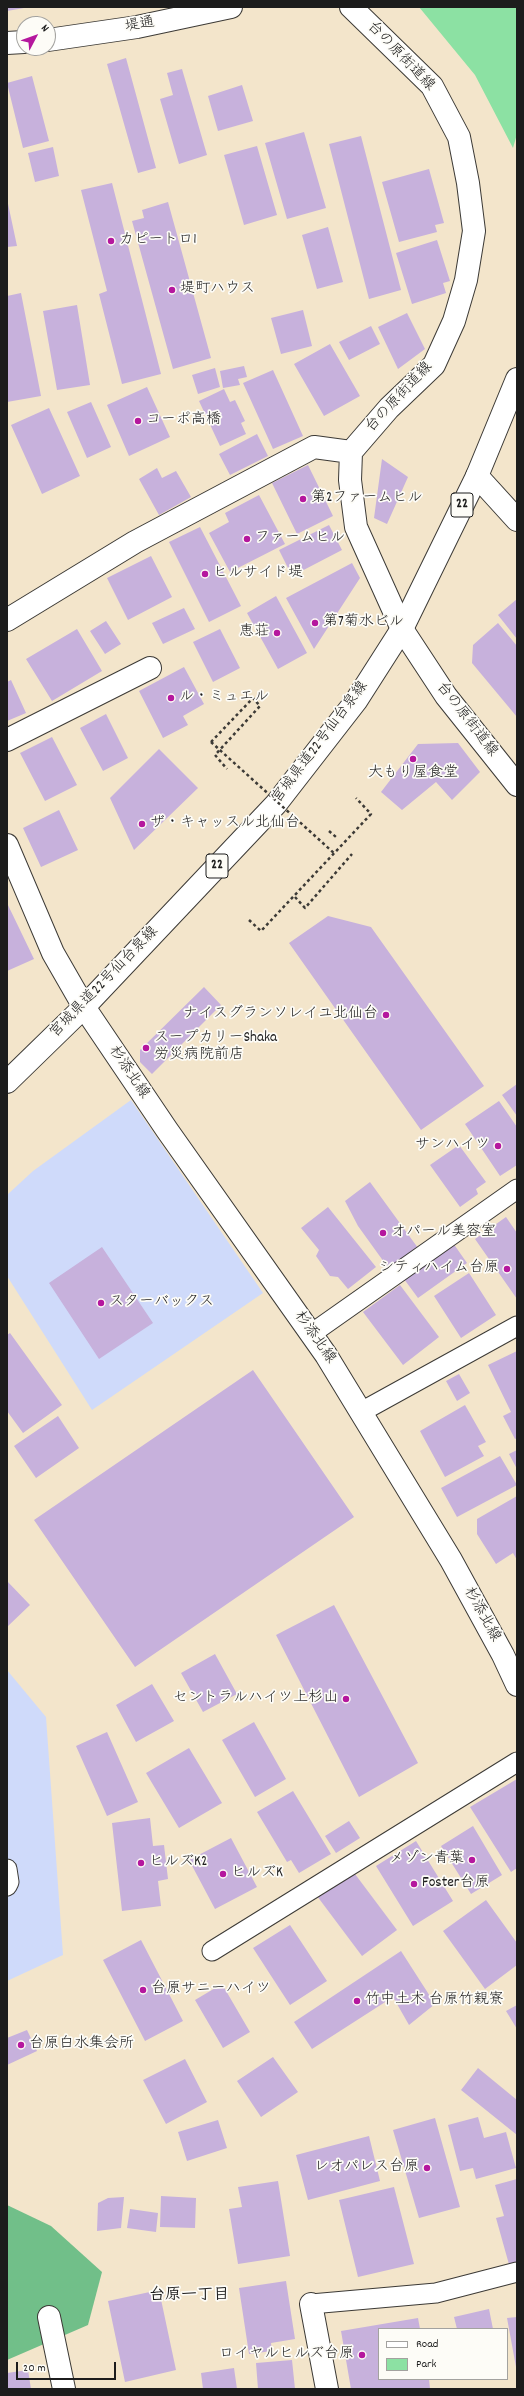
<!DOCTYPE html>
<html>
<head>
<meta charset="utf-8">
<style>
	body { margin:0 }
	#map { position:relative; width:524px; height:2396px; overflow:hidden; background:#f3e5cb; font-family:Dekko,sans-serif }
	canvas { display:block }
	.frame { position:absolute; inset:0; border:8px solid #1c1c1c; pointer-events:none }
	.legend { position:absolute; left:378px; top:2328px; width:130px; height:52px; box-sizing:border-box; background:#fdfcf7; border:1px solid #a3a29f; margin:0; padding:5px 7px; list-style:none; font-size:12px; color:#1c1c1c }
	.legend li { display:flex; align-items:center; gap:8px; height:20px }
	.legend b { width:20px; border:1px solid #a3a29f }
	.north { position:absolute; left:16px; top:16px; width:40px; height:40px; box-sizing:border-box; background:#fdfcf7; border:1px solid #a3a29f; border-radius:50%; rotate:49deg; font-size:11px; font-weight:700; line-height:16px; text-align:center; color:#1c1c1c }
	.north::after { content:''; display:block; margin:auto; width:14px; height:18px; background:#b5179e; clip-path:polygon(50% 0,100% 100%,50% 72%,0 100%) }
	.scale { position:absolute; left:16px; top:2362px; width:100px; height:18px; box-sizing:border-box; border:2px solid #1c1c1c; border-top:0; padding-left:5px; font-size:12px; line-height:14px; white-space:nowrap; color:#1c1c1c; -webkit-text-stroke:3px #fdfcf7; paint-order:stroke }
</style>
</head>
<body>
<div id="map">
<canvas width="524" height="2396"></canvas>
<div class="frame"></div>
<ul class="legend">
<li><b style="height:5px;background:#fff"></b>Road</li>
<li><b style="height:11px;background:#8ce1a3"></b>Park</li>
</ul>
<div class="north">N</div>
<div class="scale">20 m</div>
</div>
<script>
const ctx = document.querySelector('canvas').getContext('2d');
ctx.lineJoin = 'round';
function fill(path, color) {
  ctx.fillStyle = color;
  ctx.fill(path, 'evenodd');
}
function toPath(rows) {
  const path = new Path2D();
  for (const r of rows) {
    path.moveTo(r[0], r[1]);
    for (let i = 2; i < r.length; i += 2) path.lineTo(r[i], r[i + 1]);
  }
  return path;
}
function stroke(path, color, width, dash) {
  ctx.strokeStyle = color;
  ctx.lineWidth = width;
  ctx.lineCap = dash ? 'butt' : 'round';
  ctx.setLineDash(dash || []);
  ctx.stroke(path);
}
function drawText(font, color, halo, rows, align = 'center') {
  ctx.font = font + ' Dekko,"Klee One",sans-serif';
  ctx.lineWidth = 3.5;
  ctx.setLineDash([]);
  ctx.textBaseline = 'middle';
  ctx.strokeStyle = halo;
  ctx.fillStyle = color;
  for (const [text, x, y, turn = 0] of rows) {
    ctx.save();
    ctx.translate(x, y);
    ctx.rotate((+turn || 0) * Math.PI / 180);
    ctx.textAlign = isNaN(turn) ? turn : align;
    if (halo) ctx.strokeText(text, 0, 0);
    ctx.fillText(text, 0, 0);
    ctx.restore();
  }
}
fill(toPath([
	[131,1100,263,1293,92,1410,7,1276,7,1195,33,1171],
	[7,1670,46,1717,63,1955,7,1981]
]), '#cfdafa');
fill(toPath([
	[419,7,517,7,517,134,513,148,475,75]
]), '#8ce1a3');
fill(toPath([
	[7,2205,51,2226,102,2272,88,2325,7,2360]
]), '#71bf89');
fill(toPath([
	[7,7,23,7,24,8,7,11],
	[126,58,156,168,138,173,107,64],
	[182,69,207,155,179,164,160,99,173,95,167,73],
	[32,76,49,141,23,148,7,83],
	[242,85,253,121,218,131,208,96],
	[304,132,326,208,287,219,265,143],
	[361,136,401,290,369,299,329,144],
	[257,146,277,215,244,225,224,155],
	[53,147,59,176,35,182,28,153],
	[429,169,444,223,435,225,437,232,399,242,382,182],
	[112,183,161,374,122,384,99,294,107,291,81,190],
	[7,199,17,246,7,247],
	[168,202,211,358,173,369,132,221,144,218,142,210],
	[328,227,343,282,317,289,302,235],
	[437,240,450,281,443,283,446,293,412,304,396,253],
	[21,293,41,396,7,402,7,296],
	[77,305,90,385,57,390,43,311],
	[303,310,312,346,281,354,271,318],
	[407,313,425,349,398,369,378,327],
	[371,326,380,344,349,360,339,342],
	[330,344,360,396,324,416,294,364],
	[244,366,247,377,238,379,240,385,223,388,220,371],
	[215,368,220,387,198,394,192,375],
	[273,370,303,436,273,449,243,383],
	[147,387,170,437,129,456,107,405],
	[224,389,230,402,235,400,245,421,241,423,246,434,220,446,199,401],
	[91,402,111,447,87,458,67,412],
	[49,408,80,476,42,494,11,425],
	[257,434,268,456,230,475,219,454],
	[382,459,408,477,387,524,374,518],
	[308,465,333,516,297,534,272,483],
	[157,468,162,478,176,471,191,497,159,515,139,479],
	[259,495,285,544,230,572,209,533,229,522,225,513],
	[329,525,342,550,292,576,279,550],
	[200,527,241,606,209,622,169,542],
	[151,556,172,597,128,620,107,578],
	[352,563,360,578,314,649,286,598],
	[276,596,307,653,278,669,247,613],
	[517,599,517,639,498,615],
	[184,608,195,629,163,644,152,623],
	[106,621,121,644,105,654,90,631],
	[498,623,517,646,517,717,472,663,473,645],
	[77,629,102,671,52,701,26,659],
	[220,629,240,668,213,682,193,642],
	[184,667,204,704,183,716,188,725,163,738,139,691],
	[11,680,26,713,7,721,7,682],
	[106,714,128,758,103,771,80,728],
	[52,737,77,785,45,801,20,753],
	[458,743,480,772,452,800,436,782,402,810,381,792,418,744],
	[159,749,198,788,134,850,110,798],
	[59,810,78,850,41,867,23,828],
	[7,903,34,959,7,971],
	[328,916,371,927,484,1086,421,1130,289,943],
	[204,987,221,1005,152,1074,140,1062,140,1050],
	[517,1084,517,1116,502,1095],
	[499,1101,517,1127,517,1165,500,1176,465,1124],
	[459,1145,486,1182,476,1189,478,1194,460,1207,430,1165],
	[370,1182,418,1248,389,1269,358,1226,345,1201],
	[328,1207,376,1267,348,1289,338,1277,330,1276,316,1256,319,1250,301,1228],
	[506,1217,517,1233,517,1299,475,1239],
	[453,1243,467,1263,418,1298,404,1279],
	[102,1247,153,1323,99,1359,49,1283],
	[469,1273,496,1315,461,1338,434,1296],
	[400,1285,439,1337,403,1365,363,1312],
	[10,1333,62,1405,23,1433,7,1411,7,1335],
	[517,1351,517,1438,515,1439,503,1416,511,1412,488,1365],
	[253,1370,354,1517,135,1667,34,1520],
	[459,1374,470,1393,457,1401,446,1381],
	[465,1405,486,1442,478,1446,484,1456,445,1477,420,1431],
	[58,1416,79,1448,36,1478,14,1446],
	[517,1450,517,1469,509,1454],
	[500,1456,517,1485,457,1517,441,1488],
	[517,1496,517,1560,513,1553,496,1564,477,1534,477,1519],
	[7,1581,30,1605,7,1627],
	[334,1605,418,1763,359,1797,276,1635],
	[215,1654,237,1694,203,1712,181,1673],
	[152,1684,174,1721,136,1742,116,1705],
	[254,1722,286,1779,255,1797,222,1740],
	[107,1732,138,1802,107,1816,76,1746],
	[189,1748,222,1803,179,1828,146,1773],
	[517,1779,517,1868,511,1872,470,1807],
	[293,1791,331,1854,299,1873,291,1860,287,1862,257,1812],
	[150,1818,153,1846,164,1845,168,1879,158,1881,161,1906,122,1911,112,1823],
	[349,1821,360,1838,336,1853,325,1836],
	[473,1826,502,1875,471,1894,441,1846],
	[231,1838,257,1887,215,1909,189,1860],
	[416,1841,453,1901,413,1926,376,1866],
	[352,1870,397,1930,362,1956,317,1896],
	[486,1900,517,1943,517,1965,485,1989,443,1931],
	[290,1925,327,1981,290,2005,253,1948],
	[141,1940,183,2021,145,2041,103,1960],
	[401,1951,435,2004,409,2025,393,1997,312,2049,294,2022],
	[222,1984,250,2032,223,2048,195,2000],
	[517,2005,517,2029,506,2011],
	[27,2030,37,2051,7,2065,7,2038],
	[273,2057,298,2092,261,2117,237,2081],
	[185,2059,207,2102,166,2124,143,2080],
	[478,2068,517,2100,517,2135,461,2090],
	[478,2117,484,2138,506,2132,516,2168,476,2179,473,2168,460,2171,448,2125],
	[435,2118,460,2207,419,2218,393,2130],
	[218,2120,227,2148,187,2161,178,2132],
	[369,2136,380,2181,308,2200,296,2155],
	[517,2179,517,2266,510,2268,496,2218,504,2216,495,2185],
	[278,2181,290,2256,238,2264,229,2209,242,2207,238,2187],
	[394,2187,414,2264,358,2277,339,2200],
	[161,2196,196,2198,195,2228,160,2227],
	[124,2197,121,2228,97,2231,98,2203,108,2198],
	[130,2209,158,2213,156,2232,127,2228],
	[286,2281,295,2339,271,2343,272,2351,249,2354,239,2288],
	[159,2290,176,2370,125,2382,108,2301],
	[489,2309,493,2329,457,2329,454,2317],
	[517,2317,517,2367,516,2367,507,2318],
	[418,2318,420,2329,379,2329,379,2379,429,2379,430,2389,351,2389,341,2331],
	[292,2360,295,2389,258,2389,256,2363],
	[234,2368,237,2389,203,2389,201,2373],
	[28,2370,31,2389,7,2389,7,2373]
]), '#c7b1dc');
const service = toPath([
	[311,1334,517,1189],
	[361,1412,517,1326],
	[7,1869,9,1882,7,1886],
	[212,1951,517,1762],
	[311,2304,436,2293,517,2272]
]);
const minor = toPath([
	[351,7,432,86,459,137,468,183,474,231,466,280,454,321,434,365,389,408,351,452,350,480,356,527,402,629],
	[48,40,137,27,231,7],
	[7,43,24,42],
	[477,476,517,520],
	[7,620,135,542,314,447,351,452],
	[7,740,150,668],
	[7,845,53,953,84,1007,167,1130,326,1355,451,1560,503,1655,517,1685],
	[311,2304,327,2389],
	[49,2317,64,2389]
]);
const tertiary = toPath([
	[402,629,446,696,517,785]
]);
const primary = toPath([
	[7,1082,84,1007,276,804,356,701,402,629,477,476,517,379]
]);
stroke(service, '#3c3a36', 21);
stroke(minor, '#3c3a36', 24);
stroke(tertiary, '#3c3a36', 24);
stroke(primary, '#3c3a36', 24);
stroke(toPath([
	[211,742,253,698,260,706,215,755,227,769],
	[329,831,336,837],
	[295,897,305,908,352,854],
	[249,920,261,931,371,814,356,798]
]), '#3c3a36', 2.5, [3, 3]);
stroke(service, '#fff', 19);
stroke(minor, '#fff', 22);
stroke(tertiary, '#fff', 22);
stroke(primary, '#fff', 22);
stroke(toPath([
	[211,742,335,854]
]), '#3c3a36', 2.5, [3, 3]);
for (const [x, y, r, color] of [
	[111,241,4,"#b5179e"],
	[172,290,4,"#b5179e"],
	[138,421,4,"#b5179e"],
	[303,499,4,"#b5179e"],
	[247,539,4,"#b5179e"],
	[205,574,4,"#b5179e"],
	[315,623,4,"#b5179e"],
	[277,633,4,"#b5179e"],
	[171,698,4,"#b5179e"],
	[413,759,4,"#b5179e"],
	[142,824,4,"#b5179e"],
	[386,1015,4,"#b5179e"],
	[146,1048,4,"#b5179e"],
	[498,1146,4,"#b5179e"],
	[383,1233,4,"#b5179e"],
	[507,1269,4,"#b5179e"],
	[101,1303,4,"#b5179e"],
	[346,1699,4,"#b5179e"],
	[472,1860,4,"#b5179e"],
	[141,1863,4,"#b5179e"],
	[223,1874,4,"#b5179e"],
	[414,1884,4,"#b5179e"],
	[143,1990,4,"#b5179e"],
	[357,2001,4,"#b5179e"],
	[21,2045,4,"#b5179e"],
	[427,2168,4,"#b5179e"],
	[362,2355,4,"#b5179e"]
]) {
  const dot = new Path2D();
  dot.arc(x, y, r, 0, 2 * Math.PI);
  ctx.fillStyle = color;
  ctx.fill(dot);
  stroke(dot, '#fdfcf7', 1.5);
}
for (const [x, y, w] of [
	[462,505,22],
	[217,866,22]
]) {
  const box = new Path2D();
  box.roundRect(x - w / 2, y - 12, w, 24, 3);
  ctx.fillStyle = '#fdfcf7';
  ctx.fill(box);
  stroke(box, '#1c1c1c', 1);
}
drawText('bold 14px', '#1c1c1c', null, [
	["22",462,505],
	["22",217,866]
]);
drawText('15px', '#1c1c1c', '#fdfcf7', [
	["堤通",140,26,-10],
	["台の原街道線",400,57,46],
	["台の原街道線",400,398,-47],
	["台の原街道線",466,720,52],
	["宮城県道22号仙台泉線",321,743,-53],
	["宮城県道22号仙台泉線",105,983,-46],
	["杉添北線",128,1073,56],
	["杉添北線",314,1338,55],
	["杉添北線",481,1615,61]
]);
drawText('15px', '#1c1c1c', '#fdfcf7', [
	["カピートロ1",119,241],
	["堤町ハウス",180,290],
	["コーポ高橋",146,421],
	["第2ファームヒル",311,499],
	["ファームヒル",255,539],
	["ヒルサイド堤",213,574],
	["第7菊水ビル",323,623],
	["恵荘",269,633,"right"],
	["ル・ミュエル",179,698],
	["大もり屋食堂",413,774,"center"],
	["ザ・キャッスル北仙台",150,824],
	["ナイスグランソレイユ北仙台",378,1015,"right"],
	["スープカリーShaka",154,1039],
	["労災病院前店",154,1056],
	["サンハイツ",490,1146,"right"],
	["オパール美容室",391,1233],
	["シティハイム台原",499,1269,"right"],
	["スターバックス",109,1303],
	["セントラルハイツ上杉山",338,1699,"right"],
	["メゾン青葉",464,1860,"right"],
	["ヒルズK2",149,1863],
	["ヒルズK",231,1874],
	["Foster台原",422,1884],
	["台原サニーハイツ",151,1990],
	["竹中土木 台原竹親寮",365,2001],
	["台原白水集会所",29,2045],
	["レオパレス台原",419,2168,"right"],
	["ロイヤルヒルズ台原",354,2355,"right"]
], 'left');
drawText('bold 16px', '#1c1c1c', '#fdfcf7', [
	["台原一丁目",189,2297]
]);
</script>
</body>
</html>
